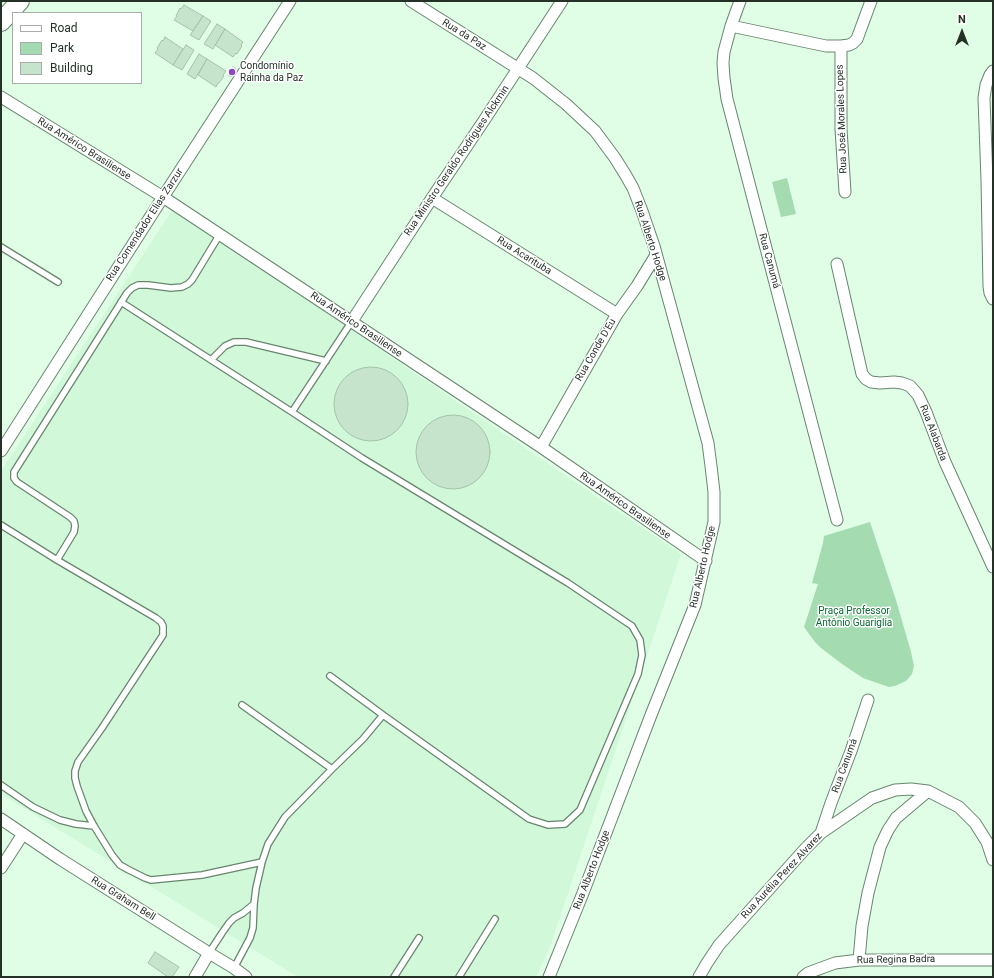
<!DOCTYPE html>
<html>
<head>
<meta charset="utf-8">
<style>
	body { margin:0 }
	#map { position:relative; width:994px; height:978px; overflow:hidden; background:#dffee5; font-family:Roboto,sans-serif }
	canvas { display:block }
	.frame { position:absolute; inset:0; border:2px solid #253127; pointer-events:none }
	.legend { position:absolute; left:12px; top:12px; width:130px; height:72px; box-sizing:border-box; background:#fff; border:1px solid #a8ada9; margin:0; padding:5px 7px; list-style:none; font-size:12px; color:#253127 }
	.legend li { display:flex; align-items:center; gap:8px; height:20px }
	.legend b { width:20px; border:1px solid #a8ada9 }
	.north { position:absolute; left:942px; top:12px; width:40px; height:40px; -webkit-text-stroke:3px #fff; paint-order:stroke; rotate:0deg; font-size:11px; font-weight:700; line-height:16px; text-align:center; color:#253127 }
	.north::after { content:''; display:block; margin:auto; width:14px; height:18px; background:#253127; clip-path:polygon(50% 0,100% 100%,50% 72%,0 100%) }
</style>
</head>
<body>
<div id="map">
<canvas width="994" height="978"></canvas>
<div class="frame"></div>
<ul class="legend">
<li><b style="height:5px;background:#fff"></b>Road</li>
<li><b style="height:11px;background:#a4dbb0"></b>Park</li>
<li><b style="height:11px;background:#c5e4cb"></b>Building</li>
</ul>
<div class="north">N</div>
</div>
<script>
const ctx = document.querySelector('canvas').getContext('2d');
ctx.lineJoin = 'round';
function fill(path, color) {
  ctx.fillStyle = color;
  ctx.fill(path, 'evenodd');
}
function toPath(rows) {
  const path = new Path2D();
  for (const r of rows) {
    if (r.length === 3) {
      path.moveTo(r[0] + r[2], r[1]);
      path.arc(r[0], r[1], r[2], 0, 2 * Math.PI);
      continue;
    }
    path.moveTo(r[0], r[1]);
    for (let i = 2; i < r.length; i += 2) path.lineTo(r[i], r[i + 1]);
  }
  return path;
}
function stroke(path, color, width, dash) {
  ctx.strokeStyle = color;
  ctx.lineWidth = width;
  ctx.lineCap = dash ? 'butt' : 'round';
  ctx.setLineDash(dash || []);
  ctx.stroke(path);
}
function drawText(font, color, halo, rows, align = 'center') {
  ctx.font = font + ' Roboto,sans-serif';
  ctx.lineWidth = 3;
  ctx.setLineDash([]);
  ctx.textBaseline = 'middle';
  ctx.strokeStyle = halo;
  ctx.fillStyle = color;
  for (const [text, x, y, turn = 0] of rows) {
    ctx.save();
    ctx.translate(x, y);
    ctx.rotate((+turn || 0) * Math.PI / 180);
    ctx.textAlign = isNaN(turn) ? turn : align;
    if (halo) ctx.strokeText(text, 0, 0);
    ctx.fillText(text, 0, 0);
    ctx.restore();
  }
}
fill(toPath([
	[173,209,681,554,549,950,536,977,298,977,1,794,1,471]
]), '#d1f8d9');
fill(toPath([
	[787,178,796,214,781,217,772,182],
	[870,522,896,600,911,652,914,666,912,674,906,681,895,686,889,687,863,678,842,664,821,648,815,642,804,627,818,584,812,583,823,543,824,536]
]), '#a4dbb0');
const building = toPath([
	[184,5,203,16,193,31,174,20,177,16,176,16,180,8,181,9,184,5],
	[203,16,211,21,199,40,190,35,203,16],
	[217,24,225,29,213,49,204,44,217,24],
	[225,29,243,42,241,45,242,46,237,54,236,53,233,57,215,45,225,29],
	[165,37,183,49,173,65,155,53,158,49,157,48,162,40,163,41,165,37],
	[186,45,194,50,182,70,173,65,186,45],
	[199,54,207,59,195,79,187,74,199,54],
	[207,59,226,71,223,75,224,76,219,83,218,83,216,87,198,75,207,59],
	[233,67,236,69,231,77,228,75,233,67],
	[371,404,37],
	[453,452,37],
	[155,952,179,967,172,977,168,977,148,963,155,952]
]);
fill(building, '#c5e4cb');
stroke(building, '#a5c3ab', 1);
const service = toPath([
	[1,247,58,282],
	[121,302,292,412,362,458,568,583,632,626,640,640,642,655,638,674,580,810,565,824,548,825,529,819,383,715],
	[211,360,225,346,234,342,246,342,326,361],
	[292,412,352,321],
	[1,525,57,560,74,532,75,526,74,521,70,517,17,482,14,478,14,472,127,293,132,288,138,285,148,285,171,288,182,287,188,284,192,280,220,234],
	[57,560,156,618,161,622,163,626,163,635,102,728,78,762,75,771,75,778,77,786,86,811,94,826,112,855,120,865,129,870,145,878,151,880,202,875,262,862],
	[242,705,332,769,363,739,383,715,330,676],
	[1,785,33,807,60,820,76,824,94,826],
	[209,953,222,933,229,923,234,918,243,913,254,904],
	[234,968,250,938,253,928,254,904,256,888,262,862,268,844,285,817,332,769],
	[394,977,419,938],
	[459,977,495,919]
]);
const minor = toPath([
	[411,1,533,78,566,104,595,131,615,158,625,174,633,188,642,211,654,246,708,443,711,466,714,492,714,522,695,605,651,715,583,893,549,977],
	[740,1,731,26,724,52,723,63,724,78,727,99,837,520],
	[731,26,826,46,841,46,849,45,853,43,857,39,871,1],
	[841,46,841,129,845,192],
	[993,71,990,75,986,85,984,98,987,180,989,286,990,293,993,299],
	[1,97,163,197,541,447,706,561],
	[432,198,617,314],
	[837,264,862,374,866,379,871,382,880,383,894,382,902,383,910,386,918,395,926,412,945,462,993,567],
	[352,321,432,198,485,119,562,1],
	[541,447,617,314,637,286,656,255],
	[1,451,163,197,290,1],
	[1,819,60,859,209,953,234,968,246,977],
	[821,833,831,803,851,751,868,700],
	[1,868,23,834],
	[859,960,862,926,868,893,880,847,888,830,896,818,928,791],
	[195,977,209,953],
	[699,977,707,963,719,945,805,849,821,833,872,798,895,790,911,789,928,791,959,807,975,823,987,842,993,860],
	[803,977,808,973,835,963,859,960,993,960]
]);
const primary = toPath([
	[1,22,20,1]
]);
stroke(service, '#69856f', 8);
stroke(minor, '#69856f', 13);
stroke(primary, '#69856f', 20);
stroke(service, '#fff', 5.5);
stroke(minor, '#fff', 11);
stroke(primary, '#fff', 18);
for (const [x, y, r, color] of [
	[232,72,4,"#8c48bc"]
]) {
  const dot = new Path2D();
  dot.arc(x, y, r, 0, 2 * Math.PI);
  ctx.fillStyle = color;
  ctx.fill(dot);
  stroke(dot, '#fff', 1.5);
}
drawText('10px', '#253127', '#fff', [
	["Rua da Paz",464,35,32],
	["Rua José Morales Lopes",842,119,-92],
	["Rua Américo Brasiliense",84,149,32],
	["Rua Ministro Geraldo Rodrigues Alckmin",457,161,-56],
	["Rua Comendador Elias Zarzur",145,225,-57],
	["Rua Alberto Hodge",650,241,72],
	["Rua Acarituba",524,256,32],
	["Rua Canumá",769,261,75],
	["Rua Américo Brasiliense",356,325,34],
	["Rua Conde D'Eu",596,350,-60],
	["Rua Alabarda",933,433,69],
	["Rua Américo Brasiliense",625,506,35],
	["Rua Alberto Hodge",703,567,-77],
	["Rua Canumá",845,766,-70],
	["Rua Alberto Hodge",592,870,-69],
	["Rua Aurélia Perez Alvarez",782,876,-47],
	["Rua Graham Bell",123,899,32],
	["Rua Regina Badra",896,960,-1]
]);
drawText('10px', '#253127', '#fff', [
	["Condomínio",240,66],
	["Rainha da Paz",240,78]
], 'left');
drawText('10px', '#096832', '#fff', [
	["Praça Professor",854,611],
	["Antônio Guariglia",854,623]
]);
</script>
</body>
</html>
